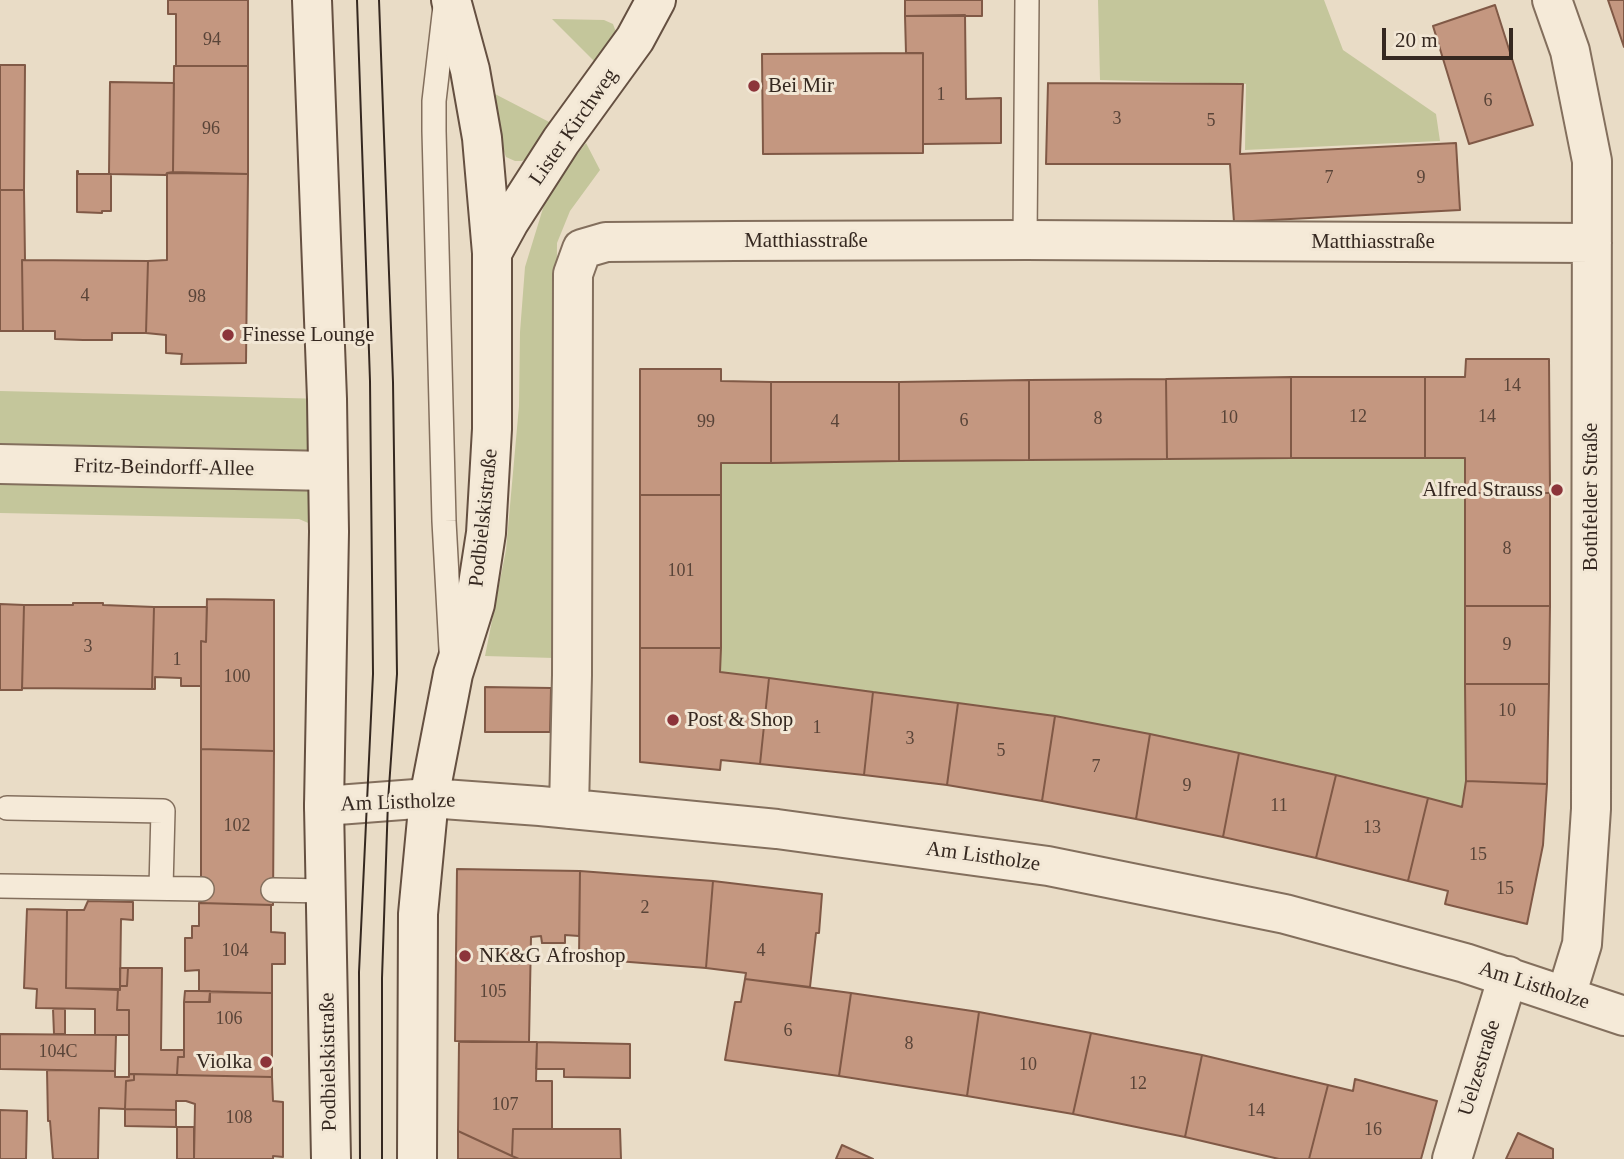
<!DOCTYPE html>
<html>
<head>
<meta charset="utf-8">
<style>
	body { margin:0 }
	#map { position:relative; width:1624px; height:1159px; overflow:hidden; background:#e9dcc6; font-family:Georgia,serif }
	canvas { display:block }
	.scale { position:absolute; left:1382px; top:28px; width:131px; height:32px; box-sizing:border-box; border:4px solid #352820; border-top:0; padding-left:9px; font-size:21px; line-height:24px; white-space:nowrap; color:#352820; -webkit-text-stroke:5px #f2e7d5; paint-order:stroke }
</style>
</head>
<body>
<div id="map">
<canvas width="1624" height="1159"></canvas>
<div class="scale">20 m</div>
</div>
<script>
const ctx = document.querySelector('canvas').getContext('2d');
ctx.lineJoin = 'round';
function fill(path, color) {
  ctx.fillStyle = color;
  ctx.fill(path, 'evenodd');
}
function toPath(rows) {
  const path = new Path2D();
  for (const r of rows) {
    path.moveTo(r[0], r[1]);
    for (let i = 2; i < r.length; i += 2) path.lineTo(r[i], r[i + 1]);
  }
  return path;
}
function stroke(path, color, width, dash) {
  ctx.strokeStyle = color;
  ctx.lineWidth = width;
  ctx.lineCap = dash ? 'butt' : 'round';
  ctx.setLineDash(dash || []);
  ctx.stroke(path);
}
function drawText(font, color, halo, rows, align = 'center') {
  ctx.font = font + ' Georgia,serif';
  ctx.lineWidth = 6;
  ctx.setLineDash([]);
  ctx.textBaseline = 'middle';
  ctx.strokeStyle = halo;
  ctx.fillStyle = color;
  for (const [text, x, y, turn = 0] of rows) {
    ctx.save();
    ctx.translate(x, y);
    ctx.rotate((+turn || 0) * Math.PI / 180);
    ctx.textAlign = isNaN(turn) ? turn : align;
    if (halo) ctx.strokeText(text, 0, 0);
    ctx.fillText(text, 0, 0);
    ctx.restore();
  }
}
fill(toPath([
	[1098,0,1324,0,1343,50,1436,114,1440,141,1245,150,1246,84,1100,80],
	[552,19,604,20,613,24,617,35,598,65],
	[495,94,553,124,529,157,522,161,515,161,506,157,503,149],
	[586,143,600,170,570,211,557,243,554,658,485,656,506,550,519,406,520,332,525,267,544,205,558,179],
	[0,391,327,399,329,532,299,519,0,513],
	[1229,458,1465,458,1466,781,1462,807,1336,775,1150,734,1055,716,720,672,721,463]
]), '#c4c69b');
const building = toPath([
	[168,0,248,0,248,66,176,66,176,14,168,14,168,0],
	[905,0,982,0,982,16,905,16,905,0],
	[1608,0,1624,0,1624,47,1608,0],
	[1495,5,1533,125,1469,144,1433,26,1495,5],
	[965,15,966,99,1001,98,1001,143,923,144,923,53,906,53,905,16,965,15],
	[923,53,923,153,763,154,762,54,923,53],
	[0,65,25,65,24,190,0,190,0,65],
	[174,66,248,66,248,174,173,172,174,66],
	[110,82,174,83,173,172,167,173,166,175,109,174,110,82],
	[1048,83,1243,84,1240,154,1456,143,1460,210,1234,222,1230,164,1046,164,1048,83],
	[77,171,78,171,78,174,111,174,111,211,102,211,102,213,77,212,77,171],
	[167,173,248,174,246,363,181,364,182,354,166,353,166,335,146,333,148,261,167,260,167,173],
	[0,190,24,190,25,260,22,260,23,331,0,331,0,190],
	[22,260,148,261,146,333,112,333,112,340,83,340,55,339,55,331,23,331,22,260],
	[1466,359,1549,359,1550,493,1465,493,1465,458,1425,458,1425,377,1465,377,1466,359],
	[640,369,721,369,721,381,771,382,771,463,721,463,721,495,640,495,640,369],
	[1291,377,1291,458,1167,459,1166,379,1291,377],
	[1291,377,1425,377,1425,458,1291,458,1291,377],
	[1166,379,1167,459,1029,460,1029,380,1166,379],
	[1029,380,1029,460,899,461,899,382,1029,380],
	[771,382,899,382,899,461,771,463,771,382],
	[1465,493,1550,493,1550,606,1465,606,1465,493],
	[640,495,721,495,721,648,640,648,640,495],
	[207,599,274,600,274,751,201,749,201,641,206,642,207,599],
	[73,603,103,603,103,605,154,607,152,689,22,688,24,605,73,605,73,603],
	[0,604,24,605,22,690,0,690,0,604],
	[1465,606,1550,606,1549,684,1465,684,1465,606],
	[154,607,207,607,206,642,201,641,201,686,181,686,181,678,155,677,155,689,152,689,154,607],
	[640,648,721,648,720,672,769,678,760,764,721,760,720,770,640,762,640,648],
	[769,678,873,692,864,775,760,764,769,678],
	[1465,684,1549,684,1547,784,1466,781,1465,684],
	[485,687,551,688,550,732,485,732,485,687],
	[873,692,958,703,947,785,864,775,873,692],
	[958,703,1055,716,1042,801,947,785,958,703],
	[1055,716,1150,734,1136,819,1042,801,1055,716],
	[1150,734,1239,753,1223,837,1136,819,1150,734],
	[201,749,274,751,273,905,201,903,201,749],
	[1239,753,1336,775,1316,858,1223,837,1239,753],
	[1336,775,1428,798,1408,881,1316,858,1336,775],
	[1466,781,1547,784,1543,845,1527,924,1445,904,1448,891,1408,881,1428,798,1462,807,1466,781],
	[457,869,580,871,579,936,565,935,565,943,542,943,541,936,531,937,529,1042,455,1041,457,869],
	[580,871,713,881,706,968,579,958,580,871],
	[713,881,822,894,819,933,816,933,810,987,745,979,746,973,706,968,713,881],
	[88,901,133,902,133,920,121,919,120,990,66,988,67,910,84,910,88,901],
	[199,903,271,905,271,932,285,933,285,964,272,964,272,993,199,991,199,970,185,971,185,938,192,938,192,926,199,926,199,903],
	[27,909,67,910,66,988,118,989,117,1010,129,1010,129,1035,95,1035,95,1009,36,1008,37,989,24,988,27,909],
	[120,968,128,968,127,986,120,986,120,968],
	[128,968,162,968,161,1050,184,1050,184,1057,178,1057,177,1075,129,1074,129,1010,117,1010,118,989,120,990,120,986,127,986,128,968],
	[745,979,851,993,839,1076,725,1060,735,1002,741,1002,745,979],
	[185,991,210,991,210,1002,184,1002,185,991],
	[210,992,272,993,272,1077,177,1075,178,1057,184,1057,184,1002,209,1002,210,992],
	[851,993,979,1012,967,1096,839,1076,851,993],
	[53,1009,65,1009,65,1034,54,1034,53,1009],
	[979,1012,1091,1033,1073,1114,967,1096,979,1012],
	[1091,1033,1202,1055,1185,1137,1073,1114,1091,1033],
	[0,1034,116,1035,115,1071,0,1069,0,1034],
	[459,1042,537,1042,536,1081,552,1081,552,1129,513,1129,512,1156,458,1131,459,1042],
	[537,1042,630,1044,630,1078,564,1077,564,1069,536,1069,537,1042],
	[1202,1055,1328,1085,1309,1159,1279,1159,1185,1137,1202,1055],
	[47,1070,115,1071,115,1077,129,1077,129,1074,134,1074,134,1080,126,1081,125,1109,99,1108,98,1159,53,1159,50,1121,48,1121,47,1070],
	[134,1074,272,1077,273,1101,283,1102,283,1157,273,1156,273,1159,194,1159,195,1104,186,1101,176,1101,176,1110,125,1109,126,1081,134,1080,134,1074],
	[1355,1079,1437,1101,1421,1159,1309,1159,1328,1085,1353,1091,1355,1079],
	[125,1109,176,1110,176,1127,125,1126,125,1109],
	[0,1110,27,1111,26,1159,0,1159,0,1110],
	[177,1127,194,1127,194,1159,177,1159,177,1127],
	[513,1129,620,1129,621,1159,519,1159,512,1156,513,1129],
	[458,1131,512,1156,519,1159,458,1159,458,1131],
	[1518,1133,1553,1149,1553,1159,1506,1159,1518,1133],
	[842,1145,873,1159,836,1159,842,1145]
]);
fill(building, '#c49780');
stroke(building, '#805946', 2);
const lane = toPath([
	[445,6,434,101,434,131,444,521,451,650],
	[1025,240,1027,0],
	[7,808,163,811,161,888],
	[0,886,202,889],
	[273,890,326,891]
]);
const street = toPath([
	[1552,0,1570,51,1592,161,1591,809,1582,944,1566,996],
	[0,464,328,471],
	[324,806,429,798,540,806,777,829,1048,866,1285,914,1465,963,1624,1016],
	[569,809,572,675,573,274,582,249,606,242,735,241,1025,240,1592,243],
	[1452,1159,1508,976]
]);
const secondary = toPath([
	[312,0,327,399,329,532,324,806,331,1159],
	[492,253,509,222,561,141,635,39,656,0],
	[417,1159,418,914,429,798,453,674,475,604,486,533,492,429,492,253,482,138,470,70,451,0]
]);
stroke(lane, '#836f5d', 26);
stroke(street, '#836f5d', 42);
stroke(secondary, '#655041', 42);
stroke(lane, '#f5ead8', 23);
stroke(street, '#f5ead8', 38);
stroke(secondary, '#f5ead8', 38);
stroke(toPath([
	[357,0,370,381,373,674,359,972,360,1159],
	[379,0,393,382,397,674,388,801,382,978,382,1159]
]), '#352820', 2);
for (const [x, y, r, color] of [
	[754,86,7,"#8c343a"],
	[228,335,7,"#8c343a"],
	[1557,490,7,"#8c343a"],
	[673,720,7,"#8c343a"],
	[465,956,7,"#8c343a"],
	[266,1062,7,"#8c343a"]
]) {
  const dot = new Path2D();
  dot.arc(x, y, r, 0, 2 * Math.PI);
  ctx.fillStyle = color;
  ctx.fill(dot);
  stroke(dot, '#f2e7d5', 2.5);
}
drawText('18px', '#594438', null, [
	["94",212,40],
	["1",941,95],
	["6",1488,101],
	["3",1117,119],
	["5",1211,121],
	["96",211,129],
	["7",1329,178],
	["9",1421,178],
	["4",85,296],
	["98",197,297],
	["14",1512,386],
	["12",1358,417],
	["14",1487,417],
	["10",1229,418],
	["8",1098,419],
	["6",964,421],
	["99",706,422],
	["4",835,422],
	["8",1507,549],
	["101",681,571],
	["9",1507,645],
	["3",88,647],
	["1",177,660],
	["100",237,677],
	["10",1507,711],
	["1",817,728],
	["3",910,739],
	["5",1001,751],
	["7",1096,767],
	["9",1187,786],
	["11",1279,806],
	["102",237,826],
	["13",1372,828],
	["15",1478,855],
	["15",1505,889],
	["2",645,908],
	["104",235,951],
	["4",761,951],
	["105",493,992],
	["106",229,1019],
	["6",788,1031],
	["8",909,1044],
	["104C",58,1052],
	["10",1028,1065],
	["12",1138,1084],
	["107",505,1105],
	["14",1256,1111],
	["108",239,1118],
	["16",1373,1130]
]);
drawText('21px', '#352820', '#f2e7d5', [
	["Bei Mir",768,86],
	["Finesse Lounge",242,335],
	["Alfred Strauss",1543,490,"right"],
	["Post & Shop",687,720],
	["NK&G Afroshop",479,956],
	["Violka",252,1062,"right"]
], 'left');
drawText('21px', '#352820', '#f2e7d5', [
	["Lister Kirchweg",574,127,-55],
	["Matthiasstraße",806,241],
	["Matthiasstraße",1373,242],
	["Fritz-Beindorff-Allee",164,468,1],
	["Bothfelder Straße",1591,497,-90],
	["Podbielskistraße",484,518,-84],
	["Am Listholze",398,803,-2],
	["Am Listholze",983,857,8],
	["Am Listholze",1534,986,18],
	["Podbielskistraße",329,1062,-91],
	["Uelzestraße",1480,1068,-73]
]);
</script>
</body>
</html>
